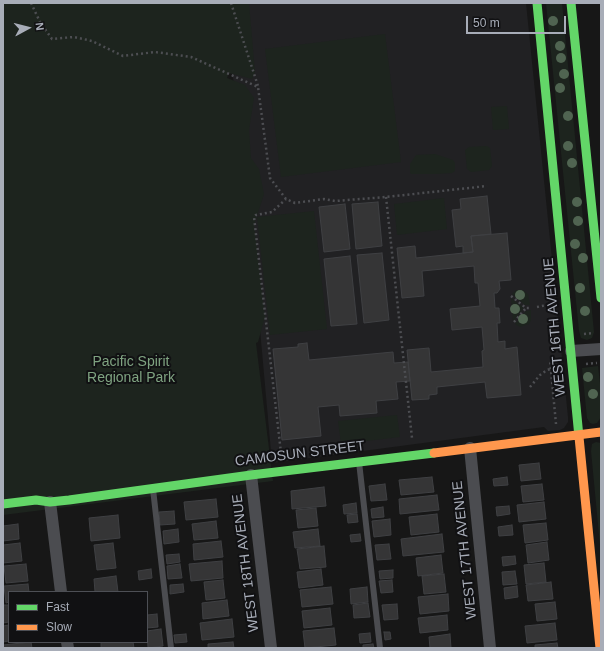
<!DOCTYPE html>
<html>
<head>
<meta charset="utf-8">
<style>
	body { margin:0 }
	#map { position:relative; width:604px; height:651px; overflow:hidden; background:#171717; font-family:Helvetica,sans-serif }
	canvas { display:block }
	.frame { position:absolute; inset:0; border:4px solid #a8adb8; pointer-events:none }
	.legend { position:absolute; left:8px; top:591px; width:140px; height:52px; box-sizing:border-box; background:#111113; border:1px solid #4d4f55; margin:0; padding:5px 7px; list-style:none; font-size:12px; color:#a8adb8 }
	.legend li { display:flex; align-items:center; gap:8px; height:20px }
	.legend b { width:20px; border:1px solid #4d4f55 }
	.north { position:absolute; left:8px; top:8px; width:40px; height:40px; -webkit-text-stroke:3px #111113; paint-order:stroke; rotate:83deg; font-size:11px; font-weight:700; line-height:16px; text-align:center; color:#a8adb8 }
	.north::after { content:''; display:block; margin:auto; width:14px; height:18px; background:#a8adb8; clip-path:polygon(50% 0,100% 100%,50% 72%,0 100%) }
	.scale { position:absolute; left:466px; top:16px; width:100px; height:18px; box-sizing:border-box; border:2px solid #a8adb8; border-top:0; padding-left:5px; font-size:12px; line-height:14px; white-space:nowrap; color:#a8adb8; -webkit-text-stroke:3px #111113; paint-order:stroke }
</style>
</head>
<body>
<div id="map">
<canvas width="604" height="651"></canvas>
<div class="frame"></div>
<ul class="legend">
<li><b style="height:5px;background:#63d668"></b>Fast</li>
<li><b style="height:5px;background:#ff974d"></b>Slow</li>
</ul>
<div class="north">N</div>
<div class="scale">50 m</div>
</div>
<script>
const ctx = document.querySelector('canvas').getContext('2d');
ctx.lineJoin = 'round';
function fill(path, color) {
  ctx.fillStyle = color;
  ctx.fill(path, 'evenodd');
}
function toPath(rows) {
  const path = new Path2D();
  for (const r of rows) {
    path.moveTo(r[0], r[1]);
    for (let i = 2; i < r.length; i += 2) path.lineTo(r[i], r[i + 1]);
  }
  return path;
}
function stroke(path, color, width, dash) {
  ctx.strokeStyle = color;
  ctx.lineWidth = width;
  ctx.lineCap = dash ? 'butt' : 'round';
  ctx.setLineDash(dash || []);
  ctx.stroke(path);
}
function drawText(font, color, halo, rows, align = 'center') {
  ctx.font = font + ' Helvetica,sans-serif';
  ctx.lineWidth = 4;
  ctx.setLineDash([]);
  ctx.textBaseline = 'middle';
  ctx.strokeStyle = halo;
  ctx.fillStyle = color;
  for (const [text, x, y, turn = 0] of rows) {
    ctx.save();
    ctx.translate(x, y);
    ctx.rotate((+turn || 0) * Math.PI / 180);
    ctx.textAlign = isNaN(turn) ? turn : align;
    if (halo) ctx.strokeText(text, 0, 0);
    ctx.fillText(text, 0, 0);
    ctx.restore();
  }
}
fill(toPath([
	[224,3,526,3,568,417,568,422,564,428,560,430,548,431,544,427,272,463,250,218]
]), '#212123');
fill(toPath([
	[3,3,249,3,255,72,252,79,229,73,227,78,245,85,254,98,249,130,251,158,259,169,264,194,254,225,265,317,258,342,256,343,273,481,3,515],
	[546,3,562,3,594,332,592,338,587,340,581,338,579,331],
	[385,34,401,162,281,177,265,49],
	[507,106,509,129,493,130,491,107],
	[487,146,490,148,492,166,489,170,471,172,467,169,465,150,469,147],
	[435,154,453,160,455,163,455,171,452,173,436,174,411,174,410,172,410,164,416,155],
	[444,198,447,229,397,235,394,204],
	[314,211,327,329,270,335,257,217],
	[516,290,523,290,528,294,530,305,525,305,512,294],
	[511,298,523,307,523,309,513,321],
	[531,310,531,320,529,324,520,327,515,324,526,311],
	[598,366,601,392,601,417,597,423,593,424,590,423,587,418,582,368],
	[397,415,400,437,341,444,338,421],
	[596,442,601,443,601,556,591,451,592,444]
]), '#1d241e');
const building = toPath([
	[487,196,491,234,471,236,473,252,463,253,463,246,456,247,452,210,461,209,460,199,487,196],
	[378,202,382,246,356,249,352,204,378,202],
	[345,204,350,249,324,252,319,207,345,204],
	[507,233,511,280,499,281,500,289,497,293,494,293,495,308,499,308,500,323,497,323,498,342,505,341,505,349,517,347,521,395,487,398,485,382,437,387,437,394,429,395,429,399,412,400,407,350,429,348,431,372,483,367,482,351,484,350,482,327,452,330,450,309,480,306,478,283,475,283,474,266,422,271,424,296,402,298,397,248,415,246,416,258,473,252,471,236,507,233],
	[382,253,389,320,364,323,357,255,382,253],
	[350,256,357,324,331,326,324,259,350,256],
	[307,343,309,360,393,352,394,363,408,362,410,381,396,382,398,399,376,401,377,413,340,416,339,405,318,407,321,436,282,440,273,349,298,347,298,344,307,343],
	[539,463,541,479,521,481,519,465,539,463],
	[432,477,434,492,401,495,399,480,432,477],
	[507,477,508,485,494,486,493,479,507,477],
	[385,484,387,500,371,501,369,486,385,484],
	[542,484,544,500,523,502,521,486,542,484],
	[324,487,326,506,292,509,291,491,324,487],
	[437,495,439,510,400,514,399,499,437,495],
	[216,499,218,517,186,520,184,502,216,499],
	[544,502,546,519,519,522,517,505,544,502],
	[356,503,357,513,344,514,343,505,356,503],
	[509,506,510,514,497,516,496,507,509,506],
	[383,507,384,517,372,518,371,509,383,507],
	[316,508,318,526,298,528,296,510,316,508],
	[174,511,175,524,160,525,159,512,174,511],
	[357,514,358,522,348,523,347,515,357,514],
	[437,514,439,532,411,535,409,517,437,514],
	[118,515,120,538,91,541,89,518,118,515],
	[390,519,391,535,374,537,372,521,390,519],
	[216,521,218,538,194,540,192,524,216,521],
	[546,523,548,540,525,543,523,525,546,523],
	[18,524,19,539,3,541,3,526,18,524],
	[512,525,513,535,499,536,498,527,512,525],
	[178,529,179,542,164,544,163,531,178,529],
	[318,529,320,546,295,548,293,532,318,529],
	[360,534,361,541,351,542,350,535,360,534],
	[442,534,444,552,403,556,401,539,442,534],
	[221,541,223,557,194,560,193,544,221,541],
	[547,542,549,560,528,563,526,545,547,542],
	[20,543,22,561,3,563,3,545,20,543],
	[113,543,116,568,97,570,94,545,113,543],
	[389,544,391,559,377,560,375,545,389,544],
	[324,546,326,567,300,569,297,549,324,546],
	[179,554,180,562,167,564,166,555,179,554],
	[441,555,443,573,418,576,416,558,441,555],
	[515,556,516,564,503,566,502,557,515,556],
	[222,561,223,578,191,581,189,564,222,561],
	[544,563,546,582,526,584,524,565,544,563],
	[26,564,28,581,6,583,4,566,26,564],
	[180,564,182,578,168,579,167,566,180,564],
	[151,569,152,578,139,580,138,571,151,569],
	[321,569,323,585,299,588,297,572,321,569],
	[393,570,393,578,380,579,379,571,393,570],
	[515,571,517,584,503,585,502,572,515,571],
	[444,574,446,592,424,594,422,576,444,574],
	[116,576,118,592,95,592,94,579,116,576],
	[223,580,225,598,206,600,204,582,223,580],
	[392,580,393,592,381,593,379,581,392,580],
	[551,582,553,599,528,601,526,585,551,582],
	[28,584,29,592,9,592,9,602,6,603,4,586,28,584],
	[183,584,184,592,170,594,170,585,183,584],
	[517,586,518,597,505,599,504,588,517,586],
	[331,587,333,604,302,607,300,590,331,587],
	[367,587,368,602,351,604,350,589,367,587],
	[448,594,449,611,420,614,418,597,448,594],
	[227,600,229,616,203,619,202,603,227,600],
	[555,602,557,619,537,621,535,604,555,602],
	[368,603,370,617,354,618,353,605,368,603],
	[397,604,398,619,384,620,382,605,397,604],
	[3,605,9,605,9,622,3,623,3,605],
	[330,608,332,625,304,628,302,611,330,608],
	[157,614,158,627,147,628,147,615,157,614],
	[447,615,448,630,420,633,418,618,447,615],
	[232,619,234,637,202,640,200,623,232,619],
	[555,623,557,640,527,643,525,626,555,623],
	[9,625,9,641,3,642,3,626,9,625],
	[334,628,336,645,305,648,303,631,334,628],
	[161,629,163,646,148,648,147,631,161,629],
	[384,632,390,632,391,639,385,640,384,632],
	[370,633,371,642,360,643,359,634,370,633],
	[186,634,187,642,175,643,174,635,186,634],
	[450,634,451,648,430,648,429,637,450,634],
	[31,642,32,648,3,648,3,645,31,642],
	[101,642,133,642,134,648,101,648,101,642],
	[233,642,234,648,208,648,208,644,233,642],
	[557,643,558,648,535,648,535,645,557,643],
	[373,644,374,648,363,648,363,645,373,644]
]);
fill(building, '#353536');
stroke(building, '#3f4043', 1);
stroke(toPath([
	[31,3,40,22,52,39,74,37,92,41,123,56,155,52,191,57,258,87,270,178,286,199,295,203,324,199,335,201,386,197,487,186],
	[231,3,258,86],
	[386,197,412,438],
	[511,296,526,308,531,308],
	[537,307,547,305],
	[514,322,526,308],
	[584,334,594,333],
	[586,364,597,363],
	[530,387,540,375,547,370,554,368],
	[556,424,550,360,558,359],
	[277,457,281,453,254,217,256,215,272,212,286,199]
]), '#4d4e52', 2.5, [2, 3]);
stroke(toPath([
	[359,462,380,648],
	[153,489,171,648]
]), '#4b4c50', 6);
stroke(toPath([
	[571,351,601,349],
	[470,448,490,648],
	[251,475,271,648],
	[50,502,61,592],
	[67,642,68,648]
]), '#4b4c50', 12);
stroke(toPath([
	[537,3,579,437],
	[571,3,601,298],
	[3,504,36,500,50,502,69,500,251,475,434,453]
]), '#63d668', 9);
stroke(toPath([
	[579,437,600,648],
	[434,453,601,432]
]), '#ff974d', 9);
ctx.fillStyle = '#506451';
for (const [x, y] of [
	[553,21],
	[560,46],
	[561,58],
	[564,74],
	[560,88],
	[568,116],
	[568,146],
	[572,163],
	[577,202],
	[578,221],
	[575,244],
	[583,258],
	[580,288],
	[520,295],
	[515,309],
	[585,311],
	[523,319],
	[588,377],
	[593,394]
]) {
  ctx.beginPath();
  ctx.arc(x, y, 5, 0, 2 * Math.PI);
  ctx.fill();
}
drawText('14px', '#a8adb8', '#111113', [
	["WEST 16TH AVENUE",555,327,-95],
	["CAMOSUN STREET",300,454,-7],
	["WEST 17TH AVENUE",465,550,-96],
	["WEST 18TH AVENUE",246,563,-97]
]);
drawText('14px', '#7fa381', '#111113', [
	["Pacific Spirit",131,362],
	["Regional Park",131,378]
]);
</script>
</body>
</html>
